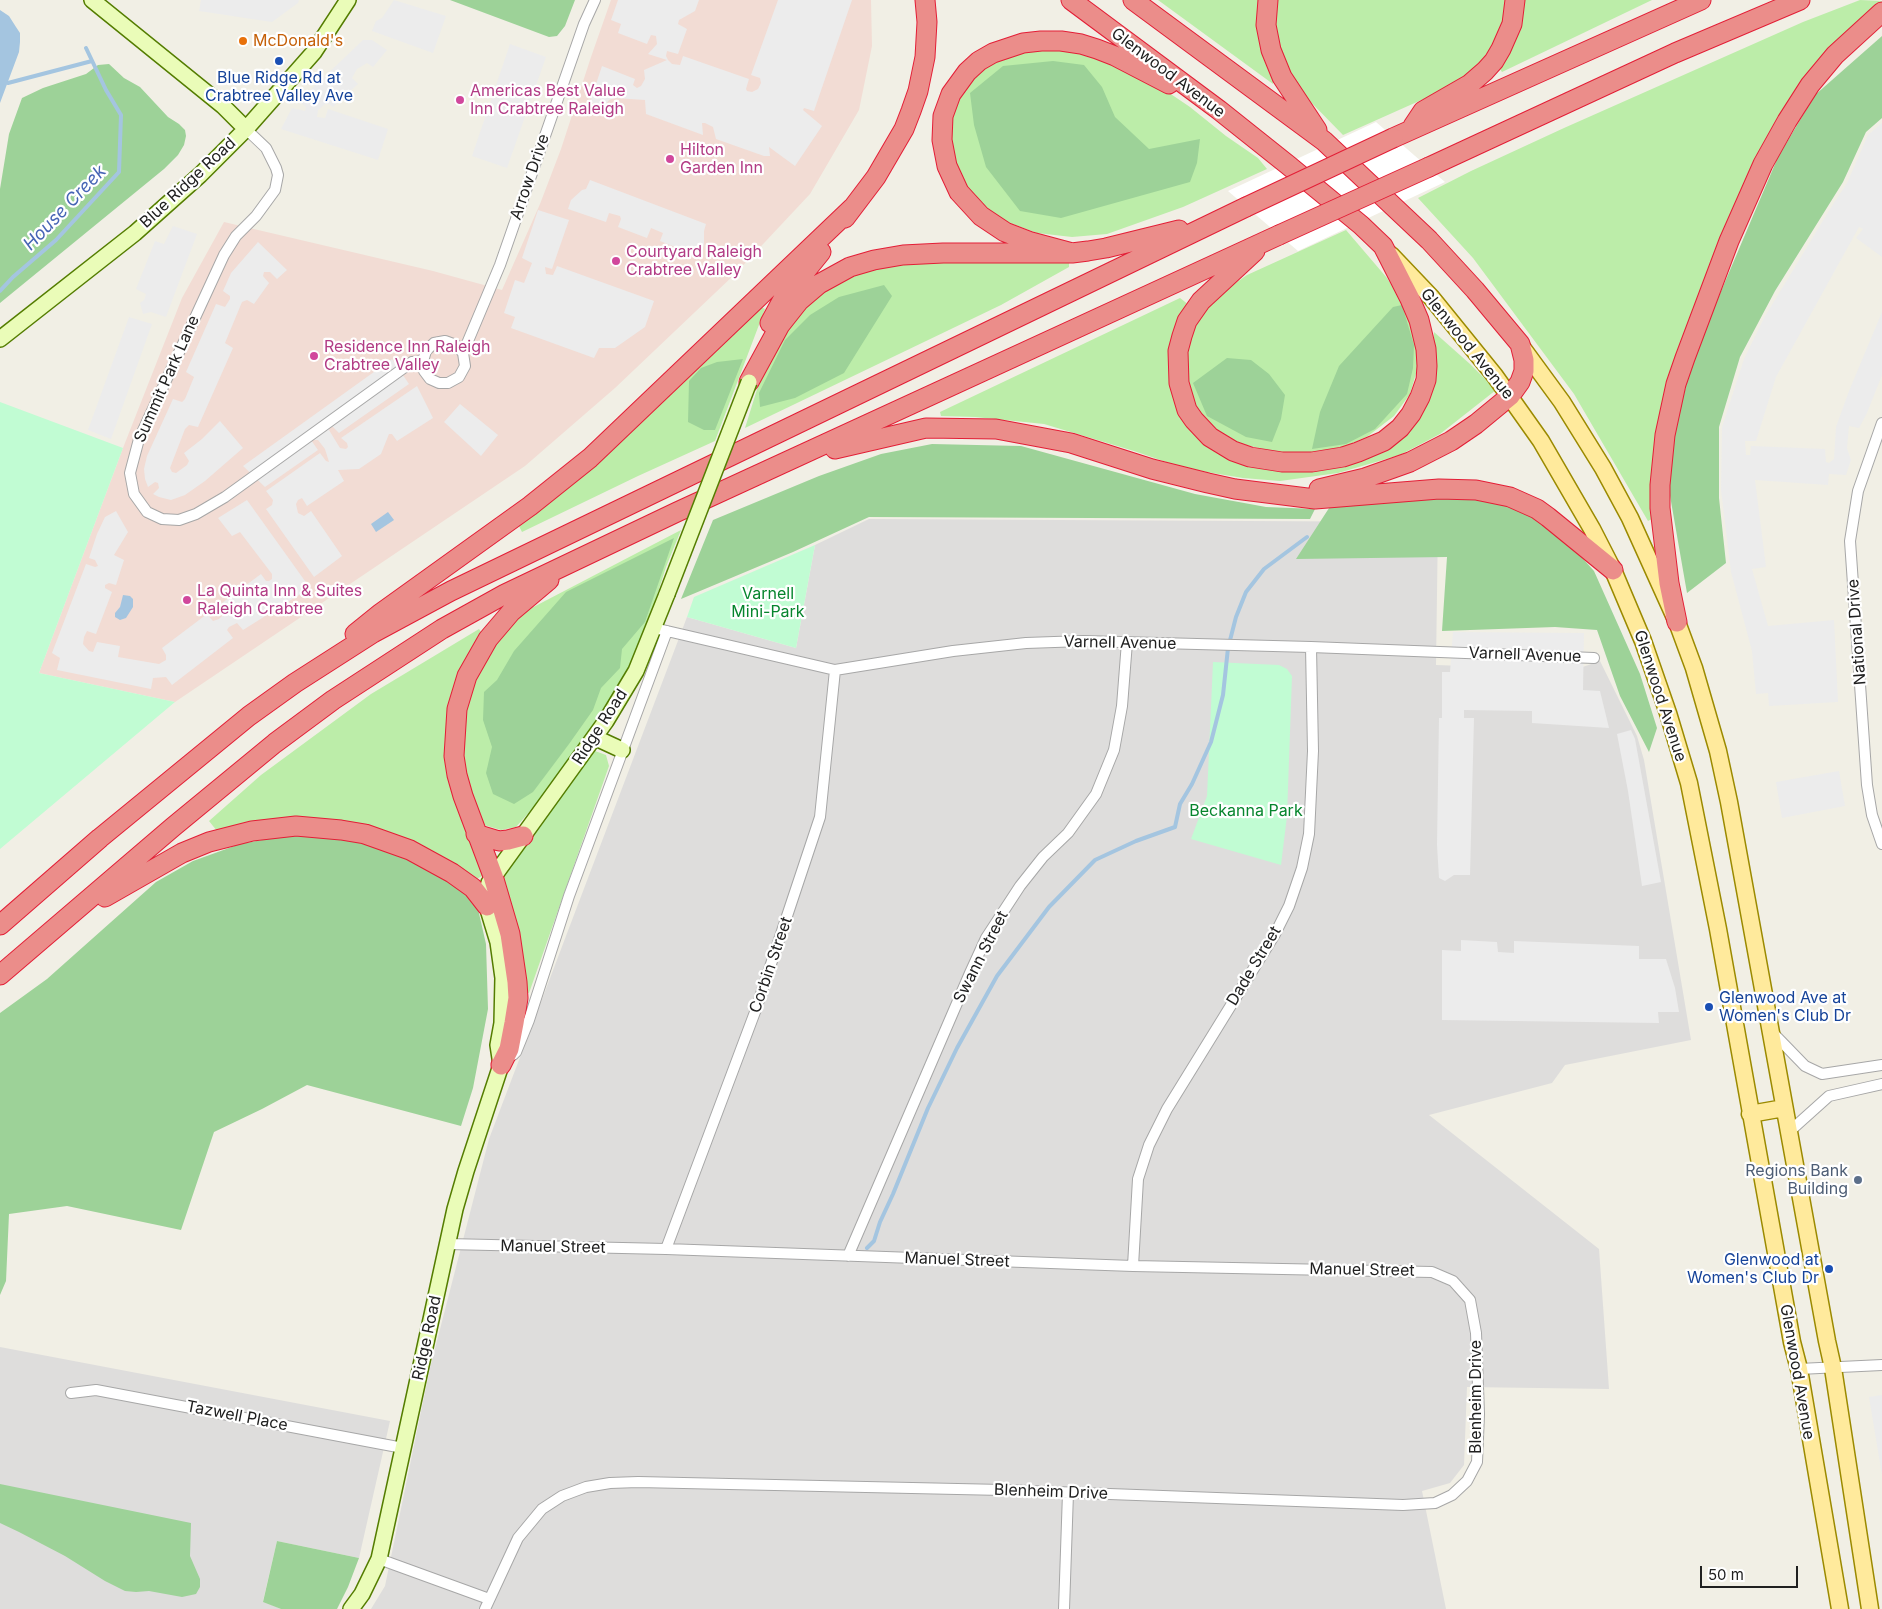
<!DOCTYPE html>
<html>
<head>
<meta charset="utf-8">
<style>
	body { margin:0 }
	#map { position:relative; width:1882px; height:1609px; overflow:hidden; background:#f1efe5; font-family:Inter,sans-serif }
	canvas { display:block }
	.scale { position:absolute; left:1700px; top:1566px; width:98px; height:22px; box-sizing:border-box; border:2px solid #202020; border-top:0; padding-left:6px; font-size:15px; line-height:18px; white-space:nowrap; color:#202020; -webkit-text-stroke:4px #fff; paint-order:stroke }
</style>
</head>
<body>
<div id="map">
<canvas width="1882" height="1609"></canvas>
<div class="scale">50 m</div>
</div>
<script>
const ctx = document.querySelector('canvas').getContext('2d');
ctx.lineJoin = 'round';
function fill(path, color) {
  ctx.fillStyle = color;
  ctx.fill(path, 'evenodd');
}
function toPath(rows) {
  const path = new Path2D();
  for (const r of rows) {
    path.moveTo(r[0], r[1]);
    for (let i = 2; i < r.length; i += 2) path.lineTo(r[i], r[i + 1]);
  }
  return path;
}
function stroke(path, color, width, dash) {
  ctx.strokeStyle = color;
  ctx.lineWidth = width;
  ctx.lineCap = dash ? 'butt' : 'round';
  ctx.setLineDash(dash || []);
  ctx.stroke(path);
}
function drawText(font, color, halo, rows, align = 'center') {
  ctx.font = font + ' Inter,sans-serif';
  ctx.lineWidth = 4.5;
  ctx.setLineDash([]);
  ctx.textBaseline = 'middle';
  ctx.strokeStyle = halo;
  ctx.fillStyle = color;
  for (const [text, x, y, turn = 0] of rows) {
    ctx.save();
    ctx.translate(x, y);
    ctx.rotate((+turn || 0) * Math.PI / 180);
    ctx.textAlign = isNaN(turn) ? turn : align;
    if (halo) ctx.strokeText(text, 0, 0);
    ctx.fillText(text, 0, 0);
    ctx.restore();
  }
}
fill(toPath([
	[869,519,1438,522,1436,665,1574,670,1600,661,1637,736,1644,760,1691,1040,1565,1065,1552,1083,1429,1115,1599,1249,1609,1389,1467,1387,1464,1465,1450,1483,1422,1491,1446,1609,371,1609,385,1586,430,1368,489,1139,687,617,796,648,815,545],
	[0,1347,390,1421,359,1558,277,1541,263,1601,281,1609,0,1609]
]), '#dedddc');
fill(toPath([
	[611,0,871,0,872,46,859,110,810,194,735,274,615,388,525,466,175,702,39,673,123,448,182,298,224,222,433,271,502,290,540,204,561,149,591,57]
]), '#f2dcd4');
fill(toPath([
	[1158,0,1260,0,1274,78,1273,84],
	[1275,0,1506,0,1506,13,1499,36,1478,68,1455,85,1343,135,1300,91,1277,50,1273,19],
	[1525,0,1652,0,1502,72,1500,69,1520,31],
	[1860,0,1882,1,1838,41,1686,328,1661,407,1655,467,1652,519,1648,521,1574,394,1473,258,1418,198,1471,171,1564,128,1803,22],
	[1020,50,1079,50,1147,78,1190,107,1226,136,1258,158,1267,169,1183,207,1107,234,1072,237,1037,233,1002,220,972,195,959,175,949,141,951,113,968,80,990,61],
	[1346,230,1387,278,1403,304,1418,344,1417,370,1410,394,1394,416,1368,436,1344,447,1313,452,1279,453,1234,442,1210,426,1196,409,1187,389,1187,348,1195,326,1205,309,1224,291,1247,275],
	[901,261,1069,261,1069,267,1001,305,745,428,759,383,775,343,804,305,848,274],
	[1180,298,1189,305,1171,349,1169,377,1177,402,1244,462,1375,451,1433,376,1434,332,1470,364,1496,390,1440,434,1400,455,1338,473,1280,481,1243,478,1206,472,1172,464,1134,451,1044,424,975,417,941,416,940,412],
	[759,306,765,309,715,441,638,476,522,532,519,526,589,468],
	[681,530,666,567,644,636,624,680,609,706,546,793,516,827,501,830,484,825,476,814,462,761,461,726,469,686,488,649,522,613],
	[479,629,482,633,460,671,449,705,446,728,447,753,484,875,473,881,367,828,217,831,209,821,261,775,371,694],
	[595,751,606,755,609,766,529,993,521,991,499,875,589,753]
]), '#bceda9');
fill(toPath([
	[450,0,575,0,565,26,557,36,549,37],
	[1882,36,1882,118,1866,132,1843,182,1775,291,1740,357,1719,427,1719,498,1726,563,1687,593,1669,490,1675,429,1694,355,1778,157,1815,95],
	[1053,61,1084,65,1102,87,1115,117,1149,149,1200,139,1197,163,1190,182,1061,218,1020,211,986,167,974,125,970,93,1003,66],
	[109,64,124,78,140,87,168,117,179,124,185,130,186,136,184,145,178,155,164,169,0,303,0,189,9,134,22,98,43,88,86,74,98,65],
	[884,285,892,296,844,373,795,398,760,407,759,393,785,340,810,315,839,297],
	[1402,305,1414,345,1413,368,1407,394,1375,429,1346,444,1312,449,1320,412,1339,366,1393,307],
	[1227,358,1251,360,1269,374,1285,395,1281,419,1272,442,1246,437,1207,416,1193,383],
	[743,359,715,430,704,430,688,422,689,381,701,368,717,362],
	[932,444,1021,446,1195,494,1266,507,1315,509,1310,519,869,517,793,552,681,599,713,520,819,476,881,454],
	[1419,496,1491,498,1552,524,1594,571,1640,674,1657,728,1649,752,1620,696,1597,630,1555,627,1442,631,1447,557,1296,559,1331,505],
	[674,538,645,622,622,649,620,668,601,688,593,710,569,744,533,792,514,804,493,794,486,773,492,747,483,720,484,692,497,680,514,651,566,592],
	[289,835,337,839,371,845,413,861,461,887,478,909,486,944,488,1009,473,1088,461,1126,307,1085,262,1109,214,1132,181,1230,67,1206,9,1214,6,1281,0,1295,0,1013,47,979,156,882,193,861,240,844],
	[0,1484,191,1523,190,1556,200,1579,200,1587,196,1594,182,1597,149,1591,136,1592,125,1591,105,1581,65,1556,19,1532,0,1523],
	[277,1541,359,1558,348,1587,337,1609,281,1609,263,1602]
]), '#9dd298');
fill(toPath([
	[0,402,123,448,39,673,175,702,0,849],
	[815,545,796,648,687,617,694,597],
	[1213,662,1279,665,1287,669,1292,676,1287,816,1281,865,1191,839,1207,796]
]), '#c1fcd3');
fill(toPath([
	[201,0,299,0,298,3,272,22,199,11],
	[394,0,446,16,433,53,372,31,376,21,382,18],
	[618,0,699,0,695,11,679,20,678,24,687,29,678,54,667,51,666,56,668,60,672,64,680,65,683,56,749,79,746,89,747,91,752,92,758,89,761,83,760,78,751,75,778,0,852,0,814,111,804,108,803,110,822,126,795,166,769,147,770,156,764,156,716,139,713,127,705,123,702,123,703,135,646,114,645,100,615,98,609,100,604,107,590,102,602,66,635,79,633,85,637,88,641,86,645,79,644,70,667,60,648,54,657,44,656,36,651,35,647,44,618,33,621,24,611,20],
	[363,40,372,40,387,50,373,67,367,63,357,69,352,78,358,84,333,107,329,104,325,104,318,110,317,117,325,118,328,109,388,129,378,160,281,129,292,108,305,111,306,107,299,101],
	[510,44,546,57,507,168,472,156],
	[1882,123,1882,257,1856,238,1863,229,1859,227,1776,377,1756,441,1745,441,1746,455,1750,455,1751,446,1825,449,1826,462,1829,463,1834,459,1836,427,1849,391,1882,312,1882,375,1867,413,1859,428,1849,426,1847,448,1851,460,1846,475,1829,474,1828,485,1755,480,1766,567,1752,569,1768,626,1834,620,1838,702,1769,706,1768,693,1756,694,1752,651,1731,572,1721,490,1722,427,1744,359,1764,318,1830,209,1847,183,1868,135],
	[590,180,706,224,704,231,704,244,700,257,660,241,663,233,651,228,647,238,618,227,621,219,620,216,609,213,606,222,568,209,571,200,582,190,586,189],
	[538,210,569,220,552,269,545,267,546,274,553,275,557,266,654,301,645,327,615,348,599,348,594,358,511,328,515,317,504,313,515,280,524,283,532,263,522,258],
	[173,226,197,234,166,317,151,312,143,314,140,303,144,300,146,294,136,289,155,241,164,244],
	[258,242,287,270,277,279,270,272,264,272,263,276,269,283,254,304,247,300,242,302,225,343,233,348,198,427,189,425,185,429,170,468,172,472,176,473,187,465,189,461,184,453,202,439,220,421,243,448,205,481,185,495,171,500,159,497,153,494,159,488,158,483,155,482,148,487,145,479,144,469,147,456,173,399,182,402,185,399,194,377,186,372,216,304,225,307,230,299,230,296,223,291,231,273],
	[129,317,152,324,111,439,88,430],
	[392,359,409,384,339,433,333,427,331,426,329,430,340,448,346,449,348,447,347,443,341,438,417,386,433,418,397,441,392,434,389,434,381,454,359,469,338,470,344,481,307,506,302,498,298,500,296,504,298,513,304,516,311,511,342,556,314,577,266,509,272,505,273,500,266,491,320,453,326,461,329,462,325,449,318,440,311,440,318,450,265,487,243,466],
	[460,404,498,435,481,456,444,422],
	[247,500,310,588,243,630,237,623,229,627,227,630,233,638,172,685,166,677,153,678,151,689,57,670,60,658,52,653,86,564,95,567,98,566,95,560,89,558,97,534,105,517,116,511,128,532,114,555,124,560,116,585,109,583,105,585,105,588,112,592,96,634,87,631,84,637,83,644,89,651,93,652,97,642,120,646,118,657,159,664,166,660,166,655,162,648,207,614,213,621,219,619,223,615,218,606,261,574,266,581,269,581,272,579,272,574,240,532,232,536,218,518],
	[1453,632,1584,633,1583,690,1600,691,1609,728,1532,723,1532,711,1464,710,1464,718,1474,718,1470,875,1454,875,1445,881,1439,878,1437,845,1439,718,1442,718,1442,672,1450,672],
	[1631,730,1635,739,1661,882,1642,886,1628,791,1617,734],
	[1839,771,1845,806,1782,818,1776,782],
	[1461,940,1497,942,1498,952,1514,953,1514,941,1639,946,1639,959,1666,959,1675,988,1679,1012,1658,1012,1659,1023,1442,1020,1442,950,1461,951],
	[1882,1395,1882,1475,1869,1397]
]), '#ececec');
fill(toPath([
	[0,10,9,16,16,27,20,33,20,42,19,52,0,103],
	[388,512,394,520,376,532,371,524],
	[123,595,130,596,133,599,133,607,126,618,120,620,115,617,115,613,120,607]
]), '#a4c5e0');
fill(toPath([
	[1376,122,1445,182,1298,251,1228,191]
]), '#fff');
stroke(toPath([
	[8,83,92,61],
	[0,291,13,277,56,240,119,172,121,115,106,90,86,48],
	[867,1248,874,1241,880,1222,893,1194,928,1108,957,1048,997,976,1049,907,1095,860,1136,841,1175,827,1180,804,1192,784,1211,742,1223,695,1228,648,1236,617,1246,592,1264,569,1307,537]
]), '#a4c5e0', 4);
const street = toPath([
	[246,129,266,148,276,168,278,175,275,190,256,216,236,236,224,255,139,439,130,473,134,494,147,512,162,519,179,520,196,514,225,497,412,362,423,361],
	[463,353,456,345,445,341,434,343,426,351,423,361,424,371,430,379,439,383,448,383,459,377,465,366,463,353,500,265,584,24,595,0],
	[1882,423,1858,491,1850,541,1867,785,1872,815,1882,844],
	[654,628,835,670,953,651,1026,643,1083,641,1311,647,1594,658],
	[1772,1032,1805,1066,1822,1074,1882,1065],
	[513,1055,516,1052,529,1020,569,896,667,631],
	[1790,1131,1829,1096,1882,1084],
	[447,1244,666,1249,1133,1266,1432,1272,1453,1281,1470,1300,1476,1333,1479,1414,1477,1462,1467,1481,1452,1495,1435,1503,1403,1505,1003,1490,638,1482,610,1483,586,1487,562,1496,542,1509,518,1538,485,1609],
	[666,1249,755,1012,820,817,835,670],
	[848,1256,970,973,986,938,1020,886,1043,857,1068,833,1096,794,1114,750,1122,706,1127,642],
	[1133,1266,1138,1179,1149,1145,1167,1109,1275,934,1289,906,1302,868,1309,834,1313,751,1311,647],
	[1799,1369,1882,1365],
	[71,1393,96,1390,403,1448],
	[379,1559,489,1599],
	[1064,1609,1068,1493]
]);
const secondary = toPath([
	[92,0,223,106,246,129],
	[0,339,135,233,200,175,246,129,314,52,348,0],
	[596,738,622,750],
	[351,1609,362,1594,379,1559,455,1209,466,1171,501,1065,498,1045,502,1023,503,978,498,942,487,906,487,890,489,883,606,721,636,671,667,594]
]);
const primary = toPath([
	[1391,255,1431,297,1495,376,1541,441,1592,529,1613,570,1643,641,1668,713,1689,783,1718,929,1792,1342,1799,1369,1840,1609],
	[1521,346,1562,402,1603,468,1630,518,1677,622,1694,668,1718,751,1729,802,1827,1341,1833,1368,1870,1609],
	[1750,1114,1784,1108]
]);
const highway = toPath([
	[1071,0,1219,110,1288,165,1361,225,1383,246,1410,299,1419,320,1426,349,1427,366,1426,380,1420,397,1411,414,1400,428,1384,441,1358,452,1343,457,1312,462,1282,462,1250,457,1233,451,1210,437,1194,420,1187,410,1179,383,1178,351,1182,336,1187,321,1201,301,1255,251],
	[1133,0,1324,141,1429,240,1475,290,1520,344,1524,360,1524,371,1520,382,1510,396,1476,424,1451,441,1410,462,1365,478,1319,489],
	[1268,0,1266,25,1271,50,1282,77,1317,130],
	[1413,126,1423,111,1470,84,1485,71,1494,61,1501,49,1512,24,1515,0],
	[1393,138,1701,0],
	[1429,167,1675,53,1800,0],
	[845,218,876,177,904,129,911,111,918,91,925,57,927,22,925,0],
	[1072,253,1031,242,1005,232,981,216,959,192,947,166,942,140,943,116,951,94,967,72,979,61,993,53,1023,43,1041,41,1061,41,1081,44,1097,49,1115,56,1169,84],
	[770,323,783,299,821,252],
	[749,382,780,325,799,301,819,284,850,267,874,260,903,255,943,253,1072,253,1088,251,1106,248,1179,230],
	[835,449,926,428,996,429,1071,443,1152,469,1208,483,1235,489,1315,499,1439,489,1476,490,1510,497,1537,509,1548,517,1613,570],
	[1677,622,1669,583,1660,508,1660,485,1665,435,1676,384,1685,358,1729,241,1763,164,1787,121,1810,85,1835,55,1882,12],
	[355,634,381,613,530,506,590,458,852,208],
	[476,834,499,841,508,840,523,836],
	[105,897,182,853,209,842,252,831,296,826,341,830,365,834,410,850,452,873,473,888,487,906],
	[0,925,100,838,249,716,295,683,373,633,451,591,1246,207],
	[0,975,173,827,275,743,333,700,442,629,505,594,677,512,1279,235],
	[501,1065,509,1049,514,1023,518,998,517,982,510,934,493,876,463,796,457,775,454,756,457,709,467,676,488,639,511,612,549,580]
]);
stroke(street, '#a7a7a7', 12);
stroke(secondary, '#547d00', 18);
stroke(primary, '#9b8a00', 19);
stroke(highway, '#e31e36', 21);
stroke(street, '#fff', 10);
stroke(secondary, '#eafcb8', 15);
stroke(primary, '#ffea9c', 16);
stroke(highway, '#eb8d8a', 19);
const secondaryBridge = toPath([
	[667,594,749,382]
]);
const highwayBridge = toPath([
	[1246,207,1393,138],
	[1279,235,1429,167]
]);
stroke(secondaryBridge, '#547d00', 18, []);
stroke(highwayBridge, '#e31e36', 21, []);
stroke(secondaryBridge, '#eafcb8', 15);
stroke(highwayBridge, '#eb8d8a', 19);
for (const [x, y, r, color] of [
	[243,41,5,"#e8710a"],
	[279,61,5,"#1a4fb4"],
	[460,100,5,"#d1479c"],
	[670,159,5,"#d1479c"],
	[616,261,5,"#d1479c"],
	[314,356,5,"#d1479c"],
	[187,600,5,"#d1479c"],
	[1709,1007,5,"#1a4fb4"],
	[1858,1180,5,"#5c6f8a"],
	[1829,1269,5,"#1a4fb4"]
]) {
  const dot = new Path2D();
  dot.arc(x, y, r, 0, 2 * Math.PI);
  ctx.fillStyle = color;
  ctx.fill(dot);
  stroke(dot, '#fff', 2);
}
drawText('16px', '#c56008', '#fff', [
	["McDonald's",253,41]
], 'left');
drawText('16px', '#202020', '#fff', [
	["Glenwood Avenue",1168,73,37],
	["Arrow Drive",530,177,-71],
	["Blue Ridge Road",188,183,-43],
	["Glenwood Avenue",1467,344,51],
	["Summit Park Lane",167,379,-66],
	["National Drive",1857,632,-94],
	["Varnell Avenue",1120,643,1],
	["Varnell Avenue",1525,655,2],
	["Glenwood Avenue",1660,696,72],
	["Ridge Road",600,727,-57],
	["Swann Street",981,957,-63],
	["Corbin Street",771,965,-71],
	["Dade Street",1254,966,-59],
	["Manuel Street",553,1247,1],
	["Manuel Street",957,1260,2],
	["Manuel Street",1362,1270,1],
	["Ridge Road",427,1338,-78],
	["Glenwood Avenue",1797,1372,80],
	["Blenheim Drive",1476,1397,-90],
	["Tazwell Place",237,1416,11],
	["Blenheim Drive",1051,1492,2]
]);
drawText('16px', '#164399', '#fff', [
	["Blue Ridge Rd at",279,78],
	["Crabtree Valley Ave",279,96],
	["Glenwood Ave at",1719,998,"left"],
	["Women's Club Dr",1719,1016,"left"],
	["Glenwood at",1819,1260,"right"],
	["Women's Club Dr",1819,1278,"right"]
]);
drawText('16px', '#b23c85', '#fff', [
	["Americas Best Value",470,91],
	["Inn Crabtree Raleigh",470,109],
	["Hilton",680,150],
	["Garden Inn",680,168],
	["Courtyard Raleigh",626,252],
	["Crabtree Valley",626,270],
	["Residence Inn Raleigh",324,347],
	["Crabtree Valley",324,365],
	["La Quinta Inn & Suites",197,591],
	["Raleigh Crabtree",197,609]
], 'left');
drawText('16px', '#06852d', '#fff', [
	["Varnell",768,594],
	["Mini-Park",768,612],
	["Beckanna Park",1246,811]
]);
drawText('16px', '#4e5e75', '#fff', [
	["Regions Bank",1848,1171],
	["Building",1848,1189]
], 'right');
drawText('italic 18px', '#4765b5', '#fff', [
	["House Creek",65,208,-46]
]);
</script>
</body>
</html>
